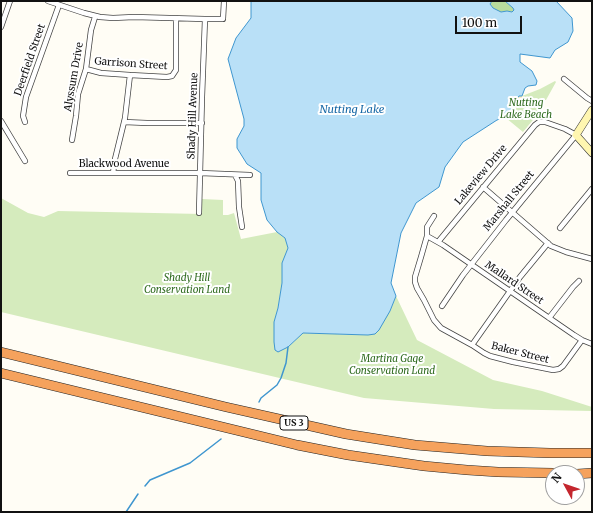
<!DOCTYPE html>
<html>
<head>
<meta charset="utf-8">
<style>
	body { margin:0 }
	#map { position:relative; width:593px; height:513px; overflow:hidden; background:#fffdf5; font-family:Merriweather,serif }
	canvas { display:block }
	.frame { position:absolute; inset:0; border:2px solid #111; pointer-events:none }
	.north { position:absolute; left:545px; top:465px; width:40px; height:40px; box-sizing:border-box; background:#fff; border:1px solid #a0a0a0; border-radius:50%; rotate:310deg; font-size:11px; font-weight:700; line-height:16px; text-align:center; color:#111 }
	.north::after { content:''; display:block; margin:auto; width:14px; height:18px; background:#c4262e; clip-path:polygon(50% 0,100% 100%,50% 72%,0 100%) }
	.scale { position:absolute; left:455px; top:16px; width:67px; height:18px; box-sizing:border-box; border:2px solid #111; border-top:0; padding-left:5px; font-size:12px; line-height:14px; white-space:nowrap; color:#111; -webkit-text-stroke:3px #fff; paint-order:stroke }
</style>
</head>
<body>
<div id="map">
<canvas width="593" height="513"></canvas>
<div class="frame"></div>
<div class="north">N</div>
<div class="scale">100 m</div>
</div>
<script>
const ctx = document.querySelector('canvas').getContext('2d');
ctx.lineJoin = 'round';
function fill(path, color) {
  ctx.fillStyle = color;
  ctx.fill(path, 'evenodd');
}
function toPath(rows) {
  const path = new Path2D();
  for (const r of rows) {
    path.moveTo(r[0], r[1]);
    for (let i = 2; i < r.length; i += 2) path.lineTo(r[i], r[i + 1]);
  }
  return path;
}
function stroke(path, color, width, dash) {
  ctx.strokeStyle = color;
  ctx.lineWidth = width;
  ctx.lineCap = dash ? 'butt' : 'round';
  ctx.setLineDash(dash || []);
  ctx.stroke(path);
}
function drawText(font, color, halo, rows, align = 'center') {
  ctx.font = font + ' Merriweather,serif';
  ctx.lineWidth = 4;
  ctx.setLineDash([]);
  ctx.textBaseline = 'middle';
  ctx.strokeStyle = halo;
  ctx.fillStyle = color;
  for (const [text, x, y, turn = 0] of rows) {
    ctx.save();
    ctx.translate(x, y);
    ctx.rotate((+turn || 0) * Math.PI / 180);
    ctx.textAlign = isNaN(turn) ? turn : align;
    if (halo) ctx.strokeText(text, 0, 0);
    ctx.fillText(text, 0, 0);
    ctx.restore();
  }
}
fill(toPath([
	[555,81,556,82,546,100,544,100,537,115,523,132,506,118,509,116,522,96,540,89],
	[1,198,28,213,44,217,58,211,202,214,202,199,223,200,223,215,228,215,234,213,241,239,277,232,285,238,288,248,282,264,282,283,278,308,274,322,288,347,303,333,368,335,390,311,396,296,417,340,493,380,542,391,592,407,592,410,591,411,494,409,364,398,1,312]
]), '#d5ebbd');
fill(toPath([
	[492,1,505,1,513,8,514,10,512,12,507,11,501,12,498,12,493,8,490,4]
]), '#b9dc9c');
fill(toPath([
	[521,95,525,98,520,102,514,112,511,111,515,99]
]), '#fbeec1');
const water = toPath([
	[251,1,492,1,490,4,493,8,501,12,507,11,512,12,514,10,513,8,505,1,556,1,572,18,573,31,568,42,555,50,550,58,520,54,520,62,532,71,537,81,536,85,528,86,525,88,522,96,519,96,516,100,512,111,509,116,497,120,463,142,445,167,439,187,416,203,401,233,391,283,396,296,390,311,379,330,375,334,368,335,303,333,288,347,278,352,275,350,274,342,274,322,278,308,282,283,282,263,288,248,285,238,277,232,267,220,261,200,261,173,247,164,237,148,237,139,244,126,244,119,228,59,236,38,251,18,251,1]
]);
fill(water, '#b9e0f7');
stroke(water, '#3f96cf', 1);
stroke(toPath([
	[259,402,261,398,277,385,281,378,286,363,288,347],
	[145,486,150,480,190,463,221,439],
	[126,512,138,494]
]), '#3f96cf', 1.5);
const street = toPath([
	[48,1,84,13,100,17,113,18,134,17,205,19,223,19,224,1],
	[1,27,10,1],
	[86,69,101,73,130,75,167,77,172,76,176,70,176,19],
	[564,79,587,98,592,101],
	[1,121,25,161],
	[25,122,23,116,26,97,59,5],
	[124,122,147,123,202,123],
	[72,140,76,116,78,94,86,69,91,30,95,17],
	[70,173,200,173,250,175],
	[113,173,115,159,125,118,130,75],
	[235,175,238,181,239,207,242,227],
	[483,187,551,246,566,252,592,259],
	[199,213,202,97,205,19],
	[434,216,427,227,427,236,421,257,415,277,415,282,417,288,424,300,434,320,441,328,472,345,484,353,490,356,513,362,553,370,559,369,563,366,582,340],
	[560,228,592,189],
	[427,236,443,245,574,335,582,340,592,344],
	[438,242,535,125,539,122,545,122,565,129,576,135,506,220,463,275,442,306],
	[549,318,573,287,579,281],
	[472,345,520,277,548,243]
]);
const secondary = toPath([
	[592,110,576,135,592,153]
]);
const highway = toPath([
	[1,352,226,407,346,434,415,445,487,451,550,453,592,453],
	[1,373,297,445,348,455,424,466,467,470,498,472,553,473],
	[577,474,592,473]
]);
stroke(street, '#444', 6);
stroke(secondary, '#333', 8);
stroke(highway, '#222', 10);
stroke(street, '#fff', 4.5);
stroke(secondary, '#fff6b0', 7);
stroke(highway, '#f5a25d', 9);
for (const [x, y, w] of [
	[294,423,28]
]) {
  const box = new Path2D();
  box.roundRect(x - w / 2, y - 7, w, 14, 3);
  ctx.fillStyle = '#fff';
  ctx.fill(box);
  stroke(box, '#111', 1);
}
drawText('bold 9px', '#111', null, [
	["US 3",294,423]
]);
drawText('10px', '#111', '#fff', [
	["Deerfield Street",30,60,-71],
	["Garrison Street",131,64,4],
	["Alyssum Drive",74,77,-80],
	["Shady Hill Avenue",193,116,-88],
	["Blackwood Avenue",124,164],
	["Lakeview Drive",481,175,-50],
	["Marshall Street",509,201,-51],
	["Mallard Street",514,283,34],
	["Baker Street",520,353,14]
]);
drawText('italic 10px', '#2f6b1f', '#fff', [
	["Nutting",526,103],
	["Lake Beach",526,115],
	["Shady Hill",187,278],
	["Conservation Land",187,290],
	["Martina Gage",392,359],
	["Conservation Land",392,371]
]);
drawText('italic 11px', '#1768a6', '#fff', [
	["Nutting Lake",352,110]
]);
</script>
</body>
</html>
